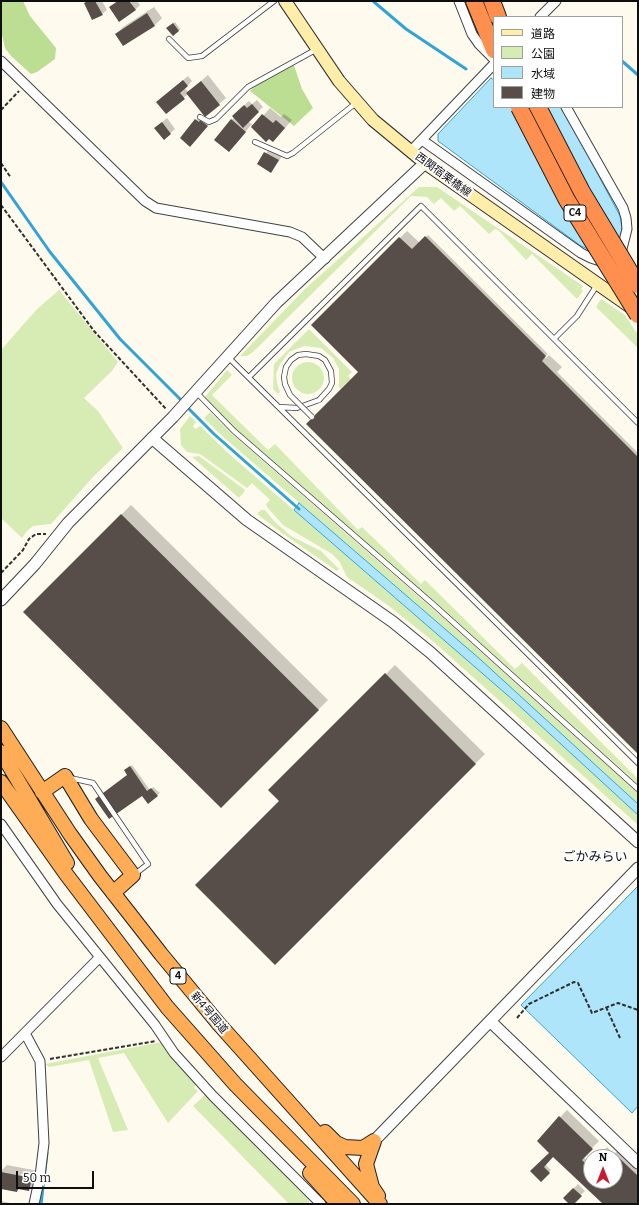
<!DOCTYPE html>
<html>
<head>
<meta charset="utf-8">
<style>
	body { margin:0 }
	#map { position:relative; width:639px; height:1205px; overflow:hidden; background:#fffaee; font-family:Bitter,"Noto Sans JP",serif }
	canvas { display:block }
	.frame { position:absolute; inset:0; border:2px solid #0e0e0e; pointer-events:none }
	.legend { position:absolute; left:493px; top:16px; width:130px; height:92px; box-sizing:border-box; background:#fff; border:1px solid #9f9f9f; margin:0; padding:5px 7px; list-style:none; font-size:12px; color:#0e0e0e }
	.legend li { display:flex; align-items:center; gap:8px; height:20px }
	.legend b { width:20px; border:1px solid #9f9f9f }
	.north { position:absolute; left:583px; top:1149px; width:40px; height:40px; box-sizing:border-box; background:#fff; border:1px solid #9f9f9f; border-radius:50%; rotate:0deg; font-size:11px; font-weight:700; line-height:16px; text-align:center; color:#0e0e0e }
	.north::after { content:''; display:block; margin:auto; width:14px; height:18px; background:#c81c33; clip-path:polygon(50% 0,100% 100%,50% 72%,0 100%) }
	.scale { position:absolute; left:16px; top:1171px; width:78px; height:18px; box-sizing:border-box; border:2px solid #0e0e0e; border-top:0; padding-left:5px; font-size:12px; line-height:14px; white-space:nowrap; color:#0e0e0e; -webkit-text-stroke:3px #fff; paint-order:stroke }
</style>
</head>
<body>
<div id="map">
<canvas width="639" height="1205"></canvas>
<div class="frame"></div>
<ul class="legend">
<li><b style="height:5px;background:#ffeea9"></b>道路</li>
<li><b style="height:11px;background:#d7ecb5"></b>公園</li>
<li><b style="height:11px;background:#afe5fa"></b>水域</li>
<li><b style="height:11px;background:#574d49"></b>建物</li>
</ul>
<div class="north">N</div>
<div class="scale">50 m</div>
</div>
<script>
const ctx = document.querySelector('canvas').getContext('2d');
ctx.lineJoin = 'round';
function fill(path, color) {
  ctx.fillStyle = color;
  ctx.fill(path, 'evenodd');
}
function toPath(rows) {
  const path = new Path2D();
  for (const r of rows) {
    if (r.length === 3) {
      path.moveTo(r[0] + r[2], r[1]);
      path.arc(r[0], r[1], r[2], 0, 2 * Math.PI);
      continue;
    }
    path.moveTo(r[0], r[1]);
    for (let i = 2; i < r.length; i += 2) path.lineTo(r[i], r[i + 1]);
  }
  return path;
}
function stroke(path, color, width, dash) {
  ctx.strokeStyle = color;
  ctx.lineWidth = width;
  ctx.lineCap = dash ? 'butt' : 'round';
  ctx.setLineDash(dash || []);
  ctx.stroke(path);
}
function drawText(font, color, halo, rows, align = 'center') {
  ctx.font = font + ' Bitter,"Noto Sans JP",serif';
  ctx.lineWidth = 4;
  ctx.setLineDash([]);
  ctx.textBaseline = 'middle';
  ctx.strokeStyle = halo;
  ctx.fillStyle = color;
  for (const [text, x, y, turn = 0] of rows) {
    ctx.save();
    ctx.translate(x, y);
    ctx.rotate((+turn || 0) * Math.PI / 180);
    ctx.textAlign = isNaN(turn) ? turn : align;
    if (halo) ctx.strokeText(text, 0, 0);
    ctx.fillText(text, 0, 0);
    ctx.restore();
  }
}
fill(toPath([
	[419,187,437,187,583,286,581,289,583,291,577,299,532,254,526,260,499,231,495,229,489,234,460,206,454,211,441,198,434,204,427,197,411,196,253,352,247,356,240,356,305,289],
	[59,290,118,362,112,371,84,398,98,411,123,448,93,477,51,524,33,526,27,531,22,538,1,518,1,350,37,309],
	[601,299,625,315,638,335,638,348,596,307],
	[309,329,352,372,348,376,351,379,340,389,339,387,339,369,333,358,321,348,304,346,289,352,279,366,276,374,277,383,280,392,278,394,273,389,274,364],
	[308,378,16],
	[227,370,232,375,212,395,268,450,275,444,358,530,362,527,421,584,425,580,515,669,522,663,638,779,638,784,442,608,235,429,205,397],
	[210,412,231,433,440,615,638,793,638,804,481,660,221,435,204,418],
	[190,416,196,422,193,426,195,429,200,426,228,453,513,700,638,815,638,825,435,643,389,606,347,577,339,561,332,554,283,525,267,507,266,504,270,500,252,483,247,488,200,454,187,452,181,445,180,429],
	[199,456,244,489,245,491,239,498,192,457],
	[261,510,265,510,274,521,291,536,321,551,339,569,337,571,282,533,257,514],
	[162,1042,196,1084,194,1088,198,1091,168,1123,124,1053,98,1058,128,1130,113,1132,89,1060,49,1067,45,1064],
	[206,1094,291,1178,309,1200,309,1204,289,1204,193,1106]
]), '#d7ecb5');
fill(toPath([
	[1,1,23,1,30,16,56,48,55,59,37,72,31,74,11,56,5,48,1,30],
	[294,65,302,89,313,108,294,126,250,91,255,86]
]), '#bcde93');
const water = toPath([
	[491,78,494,80,494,107,560,107,566,114,620,216,622,228,617,254,612,257,604,256,581,246,438,141,438,134,491,78],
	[299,503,481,660,638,804,638,815,513,700,294,510,299,503],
	[638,886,638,1106,632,1113,521,1005,638,886]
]);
fill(water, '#afe5fa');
stroke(water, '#31a3d6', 1);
fill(toPath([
	[87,1,102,1,107,10,102,14,85,4],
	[117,1,137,1,140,5,135,10,110,7],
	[154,7,162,18,155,25,124,45,116,34,123,27],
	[175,22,180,29,179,31,170,26],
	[208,75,226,98,205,116,211,121,195,141,196,120,201,116,204,118,205,116,188,94,166,113,162,98,188,76,192,81,185,88,188,92],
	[257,100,263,107,248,121,254,126,270,108,281,117,284,114,292,120,280,134,269,137,266,140,251,125,236,144,232,120,234,117,233,116,249,101,252,104],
	[167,118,175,129,164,139,155,128],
	[270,148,283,155,271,172,258,164],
	[407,231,420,243,428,235,548,354,544,357,546,358,549,355,562,367,557,372,638,453,638,753,359,372,312,325],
	[131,505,328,700,221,807,24,612],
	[395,665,485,754,275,963,281,801,269,790],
	[132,765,150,790,153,787,160,793,148,803,129,775,127,769],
	[567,1110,599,1141,583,1157,591,1164,591,1181,615,1181,615,1157,598,1157,607,1147,614,1154,624,1144,638,1157,638,1204,604,1204,553,1155,545,1164,551,1170,541,1181,531,1171,550,1152,541,1137],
	[7,1165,38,1171,36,1183,29,1190,20,1188,17,1191,1,1188,1,1171],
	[578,1184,585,1191,571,1204,564,1198],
	[1,1201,10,1203,10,1204,1,1204]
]), '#0003');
stroke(toPath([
	[373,1,406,29,466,69],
	[622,61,638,75],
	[1,182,50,252,120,339,183,402],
	[186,406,214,434,299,509],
	[41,1204,47,1153]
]), '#31a3d6', 3);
fill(toPath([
	[88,1,95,1,103,15,92,20,84,3],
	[118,1,129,1,136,10,119,22,109,7],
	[147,13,155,26,123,46,115,34],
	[173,23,179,31,173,36,166,28],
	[183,80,188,86,180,93,185,99,166,114,156,102],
	[201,81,220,105,205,117,186,93],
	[252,104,259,112,243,128,232,116,244,105,247,108],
	[262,114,273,123,276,120,285,128,273,142,269,139,266,142,251,127],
	[195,119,199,122,200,120,208,126,190,147,180,138],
	[231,119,246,132,229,152,214,140],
	[162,122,171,134,164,140,154,128],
	[264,152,279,160,271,173,257,164],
	[425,236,546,356,542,361,638,457,638,754,306,424,358,372,311,325,399,237,412,249],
	[121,514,319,710,221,808,23,612],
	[385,673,476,764,275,965,195,885,279,801,268,790],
	[130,766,147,791,151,788,158,796,148,804,142,796,109,819,95,799,127,775,124,770],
	[559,1116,593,1149,582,1160,588,1166,591,1163,591,1181,615,1181,615,1157,610,1157,614,1153,638,1176,638,1204,603,1204,553,1157,544,1167,550,1173,541,1182,530,1171,549,1153,537,1141],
	[1,1172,32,1178,29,1191,18,1189,17,1192,1,1189],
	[573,1188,582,1196,574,1204,569,1204,563,1198]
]), '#574d49');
const service = toPath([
	[169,39,188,58,202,56,274,1],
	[200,117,209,122,216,119,248,87,317,49],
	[255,142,287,156,293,153,356,103],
	[554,339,577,316,597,285],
	[227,356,638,763],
	[249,377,421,206,638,423],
	[197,393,234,431,434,605,638,789],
	[279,407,297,408,319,400],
	[70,778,93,783,148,864,135,874]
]);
const minor = toPath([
	[459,1,472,34,479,44,494,59],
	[540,17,556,1],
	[1,61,145,201,156,208,290,232,302,237,325,259],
	[566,107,623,208,626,218,627,229,620,257],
	[422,140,581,253,591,258,606,263],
	[410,152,494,64],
	[1,824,57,904,155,1025,174,1053,213,1096,321,1204],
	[25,1033,40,1061,44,1143,40,1176,34,1204],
	[1,1057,99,958]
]);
const tertiary = toPath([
	[152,438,247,520,393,622,431,653,638,842],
	[1,600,35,564,68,523,173,417,276,303,425,163],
	[490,1021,638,1163],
	[374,1141,638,868]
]);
const secondary = toPath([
	[285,1,339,81,373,120,425,163,632,308]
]);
const trunk = toPath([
	[1,728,70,834,100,876,161,954,218,1023,380,1204],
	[1,752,67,863],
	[1,782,66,874,167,1007,235,1084,353,1204],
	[42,792,65,776,91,819,133,875,113,893],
	[325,1132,336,1143,345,1147,363,1148,374,1141],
	[374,1141,366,1164,372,1187,378,1196],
	[310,1173,338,1204]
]);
const motorway = toPath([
	[474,1,494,50],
	[492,1,498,17]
]);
stroke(service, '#414141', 6);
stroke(minor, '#414141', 11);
stroke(tertiary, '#414141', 13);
stroke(secondary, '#303030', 14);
stroke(trunk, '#1f1f1f', 16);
stroke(motorway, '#1f1f1f', 18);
stroke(toPath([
	[1,110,19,91],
	[1,163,11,178],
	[1,205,94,331,166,409],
	[1,573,23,550,29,539,36,534,46,534],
	[606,1007,620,1038],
	[517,1018,529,1004,574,982,578,983,592,1013,618,1003,638,1010],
	[50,1059,156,1041]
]), '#303030', 2, [4, 2]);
stroke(service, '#fff', 4.5);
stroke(minor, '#fff', 9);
stroke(tertiary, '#fff', 11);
stroke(secondary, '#ffeea9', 12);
stroke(trunk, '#feac56', 14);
stroke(motorway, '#fe8f4e', 16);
const serviceBridge = toPath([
	[312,417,290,395,285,384,284,377,286,367,291,360,298,355,306,354,319,356,325,360,331,371,332,383,329,389,319,400]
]);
const motorwayBridge = toPath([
	[519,107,567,200,638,315],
	[538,107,582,192,638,285]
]);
stroke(serviceBridge, '#414141', 6, []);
stroke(motorwayBridge, '#1f1f1f', 18, []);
stroke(serviceBridge, '#fff', 4.5);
stroke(motorwayBridge, '#fe8f4e', 16);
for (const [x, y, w] of [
	[575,213,22],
	[178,976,16]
]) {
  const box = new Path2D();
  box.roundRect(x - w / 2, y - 8, w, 16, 3);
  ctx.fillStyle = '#fff';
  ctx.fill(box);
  stroke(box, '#0e0e0e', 1);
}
drawText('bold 10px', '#0e0e0e', null, [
	["C4",575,213],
	["4",178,976]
]);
drawText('11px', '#0e0e0e', '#fff', [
	["西関宿栗橋線",443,175,36],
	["新4号国道",209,1013,50]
]);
drawText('13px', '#0e0e0e', '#fff', [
	["ごかみらい",595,857]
]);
</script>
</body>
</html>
